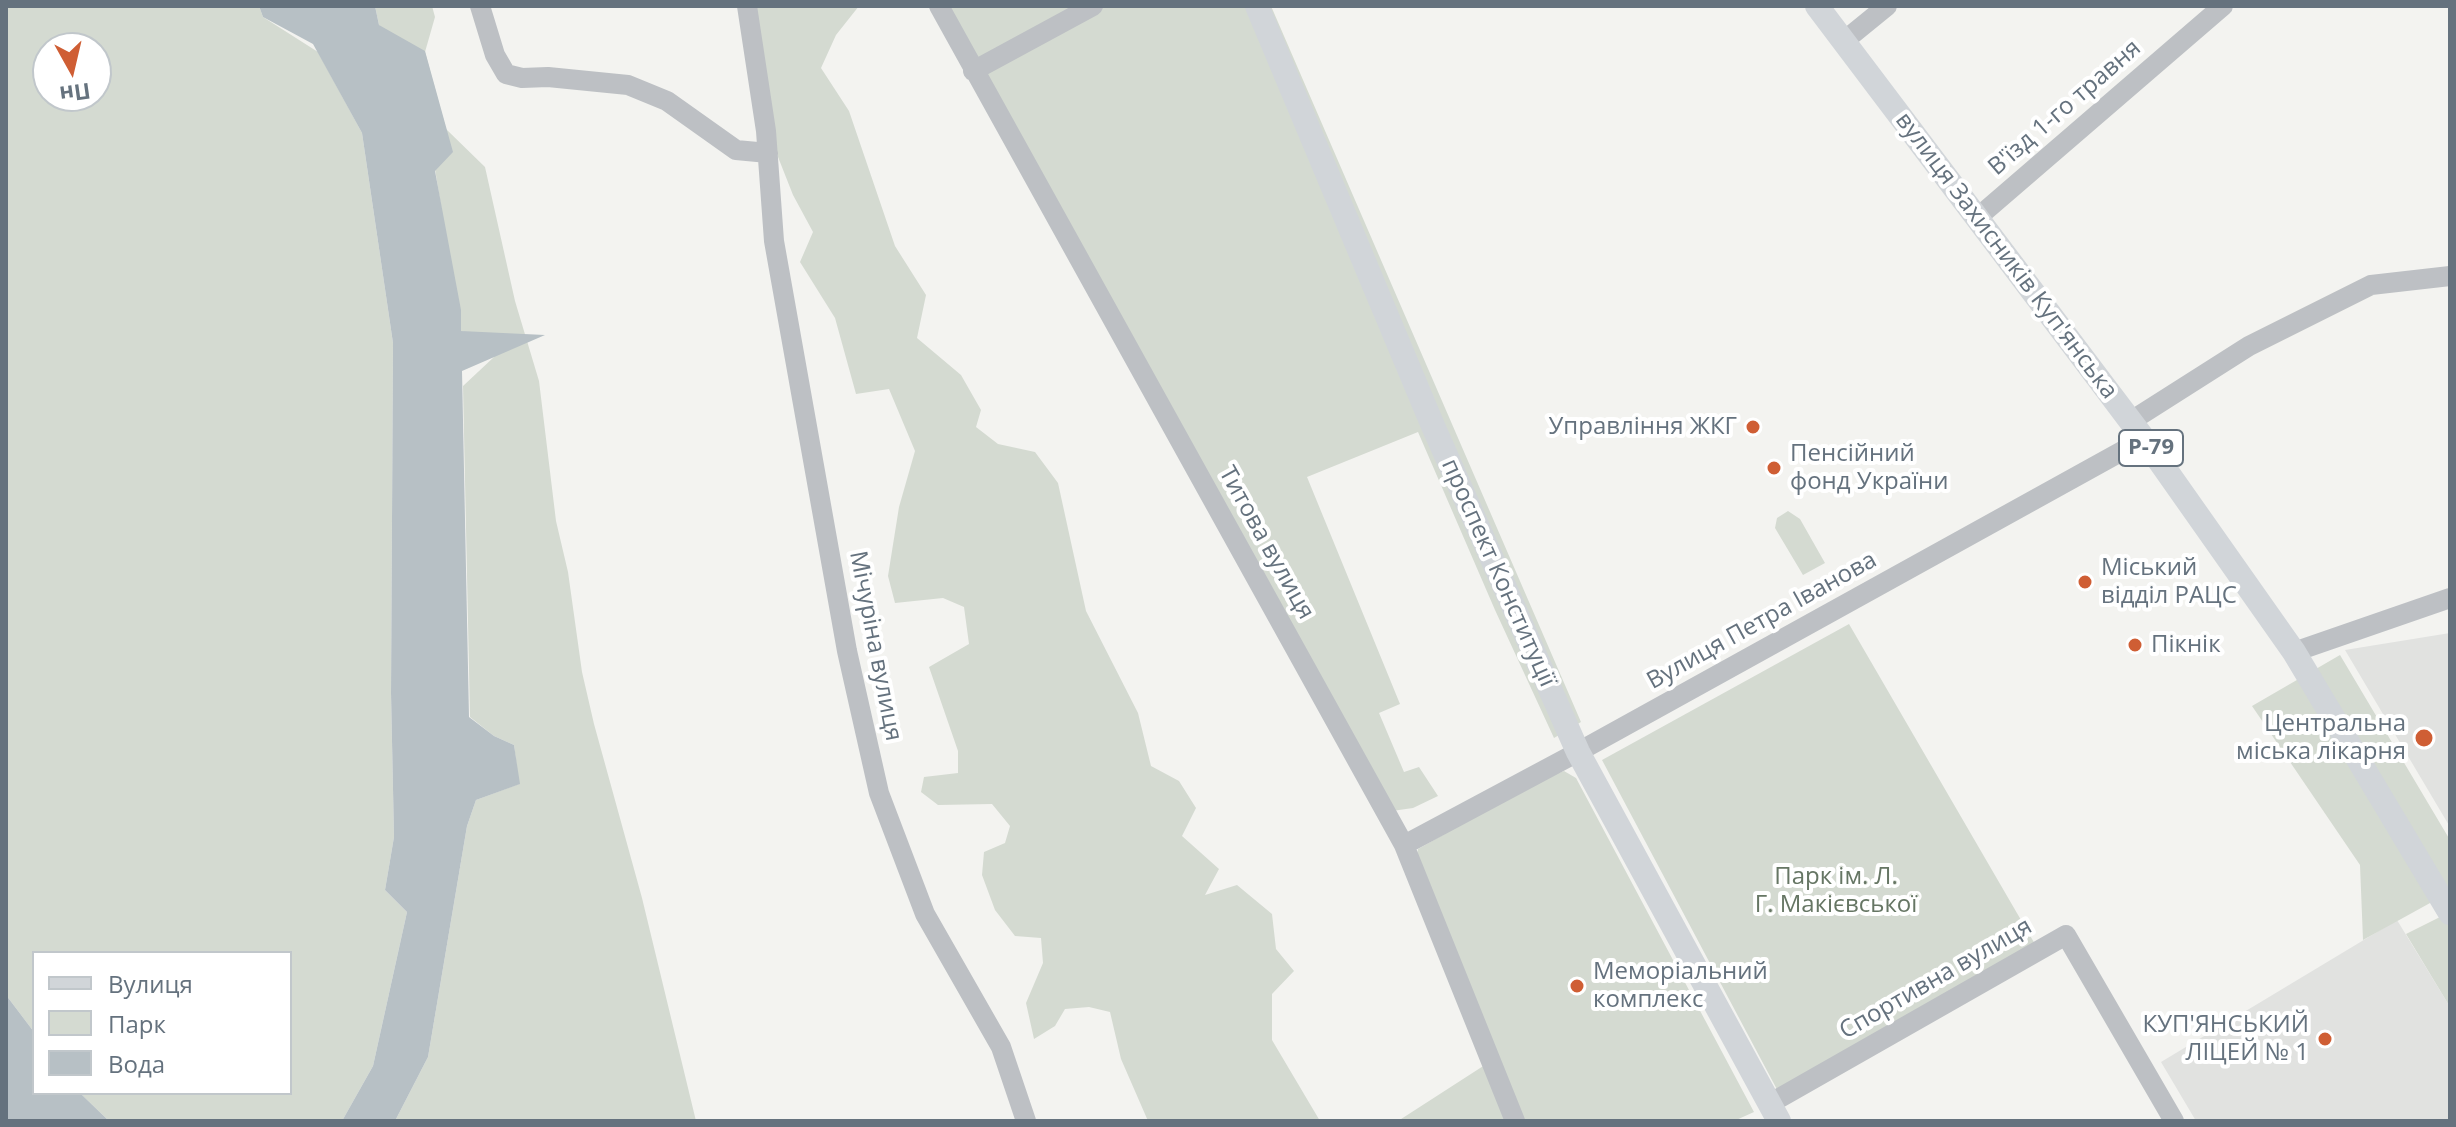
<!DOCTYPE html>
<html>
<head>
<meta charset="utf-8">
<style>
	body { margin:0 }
	#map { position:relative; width:2456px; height:1127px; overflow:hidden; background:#f3f3f0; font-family:"Open Sans",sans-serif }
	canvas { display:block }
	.frame { position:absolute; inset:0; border:8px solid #65727e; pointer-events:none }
	.legend { position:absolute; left:32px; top:951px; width:260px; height:144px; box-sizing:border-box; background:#fff; border:2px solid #c1c7cb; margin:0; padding:10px 14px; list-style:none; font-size:24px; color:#65727e }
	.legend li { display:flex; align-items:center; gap:16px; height:40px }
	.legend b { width:40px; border:2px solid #c1c7cb }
	.north { position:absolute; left:32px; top:32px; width:80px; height:80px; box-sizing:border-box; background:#fff; border:2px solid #c1c7cb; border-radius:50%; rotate:172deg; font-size:22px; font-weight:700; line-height:32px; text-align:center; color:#65727e }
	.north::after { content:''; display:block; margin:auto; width:28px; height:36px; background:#cf5e34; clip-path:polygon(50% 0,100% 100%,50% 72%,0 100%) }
</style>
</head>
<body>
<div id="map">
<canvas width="2456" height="1127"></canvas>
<div class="frame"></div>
<ul class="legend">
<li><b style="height:10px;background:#d1d5d9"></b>Вулиця</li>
<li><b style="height:22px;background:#d4dad1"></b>Парк</li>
<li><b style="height:22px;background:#b7c0c5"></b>Вода</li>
</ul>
<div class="north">Пн</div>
</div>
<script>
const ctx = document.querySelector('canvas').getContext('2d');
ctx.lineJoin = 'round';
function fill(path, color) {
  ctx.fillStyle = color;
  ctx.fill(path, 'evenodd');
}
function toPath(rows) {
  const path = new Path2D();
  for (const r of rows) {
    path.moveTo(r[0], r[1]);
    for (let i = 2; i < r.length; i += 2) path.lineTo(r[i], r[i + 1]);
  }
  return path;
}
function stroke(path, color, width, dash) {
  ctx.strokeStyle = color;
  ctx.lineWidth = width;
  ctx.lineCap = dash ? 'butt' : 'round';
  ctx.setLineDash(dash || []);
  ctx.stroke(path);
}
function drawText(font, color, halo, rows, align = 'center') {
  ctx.font = font + ' "Open Sans",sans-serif';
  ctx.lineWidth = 8;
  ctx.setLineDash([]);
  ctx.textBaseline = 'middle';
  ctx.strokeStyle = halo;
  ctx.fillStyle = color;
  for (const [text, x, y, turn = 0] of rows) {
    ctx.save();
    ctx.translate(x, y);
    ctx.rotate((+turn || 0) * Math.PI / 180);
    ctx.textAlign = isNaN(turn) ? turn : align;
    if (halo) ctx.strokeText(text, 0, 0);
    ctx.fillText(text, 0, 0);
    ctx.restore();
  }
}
fill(toPath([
	[2450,633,2450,827,2345,650],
	[2397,920,2450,1007,2450,1121,2196,1121,2161,1062]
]), '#e1e2e0');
fill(toPath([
	[6,6,259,6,263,17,318,52,362,133,393,343,391,693,394,837,385,890,407,912,373,1066,342,1121,109,1121,80,1093,290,1093,290,953,34,953,34,1032,6,995],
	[48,48,96,48,96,96,48,96],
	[375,6,432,6,435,17,425,52,446,129,485,167,515,301,539,381,556,521,568,572,582,672,594,724,642,898,696,1121,395,1121,428,1057,467,826,476,800,519,784,514,745,494,736,470,717,463,386,494,357,500,341,461,331,431,144,379,25],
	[747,6,859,6,836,35,821,68,849,111,895,246,926,295,917,338,961,375,981,410,976,427,998,444,1035,452,1058,483,1086,611,1138,713,1151,766,1179,781,1196,808,1182,836,1219,869,1205,895,1237,885,1272,914,1276,949,1294,971,1272,994,1272,1040,1320,1121,1148,1121,1121,1059,1110,1012,1089,1007,1065,1009,1055,1026,1034,1039,1026,1003,1043,963,1041,938,1015,936,995,910,982,875,984,852,1005,843,1010,826,992,804,938,805,921,792,924,777,958,773,958,751,929,667,969,644,964,607,943,598,895,603,888,576,899,507,915,451,889,389,856,394,835,318,800,262,813,232,793,195,765,124],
	[939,6,1271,6,1581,722,1554,738,1495,610,1418,432,1307,477,1400,704,1379,713,1404,772,1419,767,1438,796,1413,808,1385,812],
	[1788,511,1800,519,1825,563,1803,575,1775,528,1777,518],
	[1849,624,2039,951,1781,1097,1602,760],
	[2340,655,2450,840,2450,892,2363,940,2360,865,2252,706],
	[1564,771,1576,778,1754,1112,1734,1121,1398,1121,1491,1061,1414,870,1418,849,1540,780],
	[2450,912,2450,1007,2406,934]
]), '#d4dad1');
fill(toPath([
	[259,6,375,6,379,25,425,51,453,152,435,171,461,310,461,331,545,335,462,371,469,717,494,736,514,745,520,784,476,800,467,826,428,1057,395,1121,342,1121,373,1066,407,912,385,890,394,837,391,693,393,343,362,133,313,44,263,17],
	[6,995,34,1032,34,1093,80,1093,109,1121,6,1121]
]), '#b7c0c5');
stroke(toPath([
	[480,6,495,55,506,74,522,78,548,77,628,85,667,101,736,150,768,153],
	[747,6,766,131,774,241,847,651,879,793,925,914,1001,1047,1026,1121],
	[939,6,1404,845,1515,1121],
	[1844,41,1887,6],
	[973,71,1093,6],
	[1977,218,2223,6],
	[2131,421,2249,346,2371,285,2450,276],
	[2294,652,2450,598],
	[1404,845,1578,752,2144,439],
	[1769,1104,2066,935,2174,1121]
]), '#bdc0c4', 20);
stroke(toPath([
	[1257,6,1433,426,1578,752,1779,1121],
	[1817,6,2144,439,2294,652,2450,913]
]), '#d1d5d9', 24);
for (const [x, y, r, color] of [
	[1753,427,8,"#cf5e34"],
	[1774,468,8,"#cf5e34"],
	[2085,582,8,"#cf5e34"],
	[2135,645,8,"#cf5e34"],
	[2424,738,10,"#cf5e34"],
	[1577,986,8,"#cf5e34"],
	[2325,1039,8,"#cf5e34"]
]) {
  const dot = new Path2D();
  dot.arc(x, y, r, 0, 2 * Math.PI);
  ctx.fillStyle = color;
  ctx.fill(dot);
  stroke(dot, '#fff', 3);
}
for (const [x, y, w] of [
	[2151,448,64]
]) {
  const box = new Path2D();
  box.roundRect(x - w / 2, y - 18, w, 36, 6);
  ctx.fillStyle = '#fff';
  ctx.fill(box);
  stroke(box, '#65727e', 2);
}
drawText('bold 22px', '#65727e', null, [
	["Р-79",2151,448]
]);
drawText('24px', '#65727e', '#fff', [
	["В'їзд 1-го травня",2065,108,-41],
	["вулиця Захисників Куп'янська",2006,256,53],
	["Титова вулиця",1266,543,61],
	["проспект Конституції",1498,573,66],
	["Вулиця Петра Іванова",1762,621,-29],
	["Мічуріна вулиця",875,646,79],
	["Спортивна вулиця",1936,979,-30]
]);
drawText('24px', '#65727e', '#fff', [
	["Управління ЖКГ",1737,427,"right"],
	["Пенсійний",1790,454],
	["фонд України",1790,482],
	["Міський",2101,568],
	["відділ РАЦС",2101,596],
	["Пікнік",2151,645],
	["Центральна",2406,724,"right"],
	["міська лікарня",2406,752,"right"],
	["Меморіальний",1593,972],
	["комплекс",1593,1000],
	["КУП'ЯНСЬКИЙ",2309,1025,"right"],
	["ЛІЦЕЙ № 1",2309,1053,"right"]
], 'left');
drawText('24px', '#667664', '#fff', [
	["Парк ім. Л.",1836,877],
	["Г. Макієвської",1836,905]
]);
</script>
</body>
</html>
